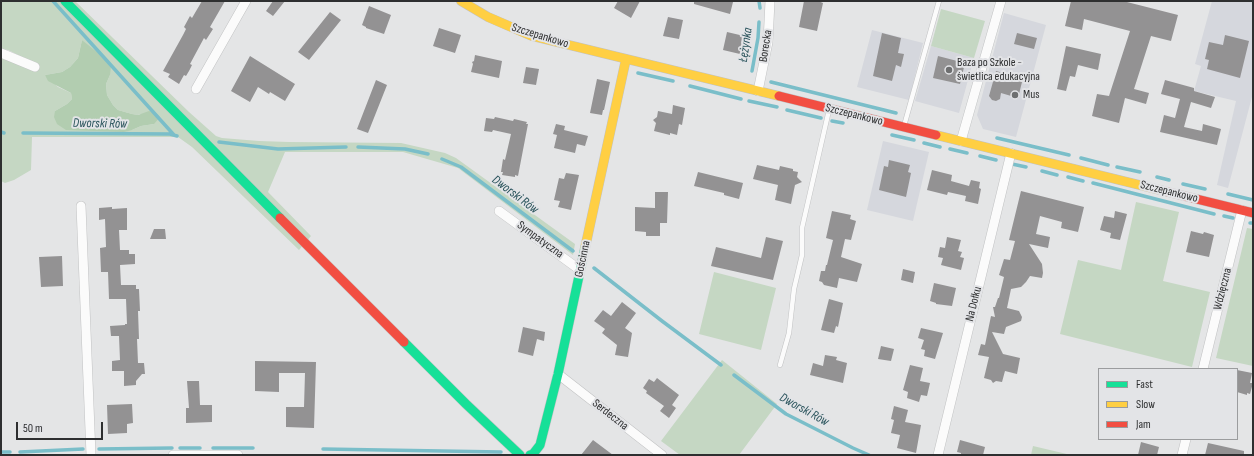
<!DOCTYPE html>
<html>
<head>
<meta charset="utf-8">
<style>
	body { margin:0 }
	#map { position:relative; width:1254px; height:456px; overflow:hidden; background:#e4e5e6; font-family:"Sofia Sans Condensed",sans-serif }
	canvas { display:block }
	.frame { position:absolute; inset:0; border:2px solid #2e2f30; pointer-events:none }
	.legend { position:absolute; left:1098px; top:368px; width:140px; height:72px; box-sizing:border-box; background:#e3e4e7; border:1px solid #9b9c9e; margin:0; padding:5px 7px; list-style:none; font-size:12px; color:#2e2f30 }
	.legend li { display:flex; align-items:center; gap:8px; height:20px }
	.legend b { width:20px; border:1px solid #9b9c9e }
	.scale { position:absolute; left:16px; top:422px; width:87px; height:18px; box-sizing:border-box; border:2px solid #2e2f30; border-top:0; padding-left:5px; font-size:12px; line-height:14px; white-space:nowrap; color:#2e2f30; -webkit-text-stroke:3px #e3e4e7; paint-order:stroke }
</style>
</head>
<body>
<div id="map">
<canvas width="1254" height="456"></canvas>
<div class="frame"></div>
<ul class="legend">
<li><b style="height:5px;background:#16e098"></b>Fast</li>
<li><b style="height:5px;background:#ffcf43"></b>Slow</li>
<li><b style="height:5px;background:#f24e42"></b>Jam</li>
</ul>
<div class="scale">50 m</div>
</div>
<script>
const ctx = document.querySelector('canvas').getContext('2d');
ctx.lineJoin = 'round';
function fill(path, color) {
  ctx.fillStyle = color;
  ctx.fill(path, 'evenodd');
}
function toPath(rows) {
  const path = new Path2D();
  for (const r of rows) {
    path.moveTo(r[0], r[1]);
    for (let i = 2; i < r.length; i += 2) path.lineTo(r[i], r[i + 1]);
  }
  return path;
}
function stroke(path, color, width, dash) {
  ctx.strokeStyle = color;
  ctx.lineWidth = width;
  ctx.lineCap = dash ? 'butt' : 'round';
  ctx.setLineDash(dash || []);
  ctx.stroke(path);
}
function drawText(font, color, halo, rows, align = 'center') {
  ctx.font = font + ' "Sofia Sans Condensed",sans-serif';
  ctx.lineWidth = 4;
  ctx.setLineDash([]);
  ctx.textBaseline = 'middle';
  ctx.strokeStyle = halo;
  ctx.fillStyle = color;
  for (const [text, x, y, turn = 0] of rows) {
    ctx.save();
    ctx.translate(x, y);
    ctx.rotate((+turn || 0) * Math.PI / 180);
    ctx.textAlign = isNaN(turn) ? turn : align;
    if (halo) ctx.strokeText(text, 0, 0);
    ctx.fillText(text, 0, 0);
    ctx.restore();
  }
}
fill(toPath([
	[1212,1,1253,1,1253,93,1228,188,1217,185,1236,101,1194,91,1201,66,1195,64],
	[1004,13,1046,25,1016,137,983,129,977,115],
	[872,30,923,43,909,100,857,87],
	[931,46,974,58,959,113,915,101],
	[883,141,929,152,913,221,867,210]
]), '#d5d7dd');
fill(toPath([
	[1,1,75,1,189,112,216,136,222,138,259,141,289,142,401,143,445,153,456,158,575,244,573,255,458,168,403,152,285,152,268,192,311,236,299,250,192,147,178,137,32,137,31,170,14,180,5,183,1,181,1,57,38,65,8,50,1,49],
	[82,40,110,75,106,84,107,95,113,105,118,110,132,114,138,115,140,114,154,124,141,126,132,130,55,111,67,104,72,99,71,93,58,87,45,75,62,72,70,67,78,58],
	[941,9,985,21,974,58,931,46],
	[1136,202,1179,212,1163,281,1210,292,1192,367,1060,334,1078,260,1121,270],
	[1247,228,1253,229,1253,366,1216,358],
	[714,272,776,288,761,350,699,334],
	[722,360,777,404,739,455,680,455,661,441],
	[1033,446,1071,455,1031,455]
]), '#c5d7c3');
fill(toPath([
	[82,40,98,53,111,66,110,75,106,84,107,95,113,105,118,110,132,114,138,115,149,111,155,112,160,117,154,124,141,126,132,130,124,132,66,130,57,124,54,117,55,111,67,104,72,99,71,93,48,81,45,75,62,72,70,67,78,58]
]), '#b2cdb0');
stroke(toPath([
	[53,1,174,135],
	[759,1,760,8],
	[752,71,758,38,759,22],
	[638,73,673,81],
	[771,82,896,113],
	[690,86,741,99],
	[749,101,777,107],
	[787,110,821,118],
	[832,121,843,123],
	[1,132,4,133],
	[23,133,170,134,177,136],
	[892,135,914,140],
	[997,138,1069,155],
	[219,142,278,149,346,147],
	[924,143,940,147],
	[358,147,405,149,428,154],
	[950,149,967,153],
	[980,156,996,160],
	[1081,158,1108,165],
	[442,159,461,167,573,251],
	[1012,164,1026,167],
	[1117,167,1140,172],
	[1042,171,1057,175],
	[1068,177,1083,181],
	[1157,177,1169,180],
	[1093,183,1214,214],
	[1183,184,1205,189],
	[1228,194,1253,200],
	[1224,216,1233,218],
	[1250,223,1253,223],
	[594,268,662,321,721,365],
	[734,375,786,414,853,448,869,455],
	[180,448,200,448],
	[213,448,253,448],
	[99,449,172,448],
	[323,449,501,452],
	[1,452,10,452],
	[20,452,83,449]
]), '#7abec9', 3.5);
fill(toPath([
	[202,1,225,1,210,27,213,29,206,40,204,38,190,64,192,65,189,71,186,76,184,75,179,84,168,77,170,74,163,71,183,35,186,29,184,27,190,16,192,18],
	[273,1,285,1,273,16,266,11],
	[618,1,640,1,631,18,614,8],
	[694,1,727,1,733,2,730,14,694,4],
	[804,1,818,1,823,3,817,31,799,27],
	[1071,1,1123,1,1178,15,1171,41,1151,36,1134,89,1149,93,1146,104,1125,98,1119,123,1092,116,1097,94,1109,96,1130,31,1084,19,1082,30,1065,26],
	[369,6,391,15,384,34,366,28,366,27,362,25],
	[330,12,341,20,309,60,298,52],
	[668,17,683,20,679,39,663,36],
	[439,28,461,35,455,53,433,46],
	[727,32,744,36,740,54,723,50],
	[882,33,901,38,898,53,904,54,901,67,896,65,892,81,873,76],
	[1017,33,1037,38,1034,49,1014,44],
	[1225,35,1249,41,1240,78,1207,69,1209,60,1205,59,1209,42,1223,45],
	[1066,46,1101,54,1098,70,1078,65,1075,77,1070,76,1066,91,1057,89],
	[475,55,502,61,499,78,471,72,473,64,472,62,474,61],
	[250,56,295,84,285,101,270,92,269,94,258,87,250,102,231,91],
	[938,56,965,63,960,84,933,78],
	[526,67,539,69,536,85,523,83],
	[996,71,1023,78,1018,98,1001,93,1000,99,996,101,992,100,989,96],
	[597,79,610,82,604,110,603,110,602,115,590,113],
	[376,80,387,85,368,133,357,129],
	[1165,80,1194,88,1194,91,1215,97,1211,108,1191,102,1184,127,1202,131,1203,124,1221,129,1217,145,1160,132,1164,115,1175,118,1180,99,1161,94],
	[673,105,685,108,682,125,679,124,677,135,670,133,670,135,654,131,656,123,653,120,657,117,658,111,672,114],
	[495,117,513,121,514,119,527,122,526,124,528,124,518,176,515,175,515,177,502,175,503,172,501,172,503,159,505,160,511,134,493,130,492,132,484,131,486,118,494,119],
	[556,124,565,126,564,130,588,136,585,146,577,144,575,153,554,148,557,135,553,134],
	[889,160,910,165,908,172,911,173,906,197,879,190,884,166,888,167],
	[757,165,779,170,780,166,793,169,793,171,798,172,797,177,802,182,795,185,791,204,775,200,778,185,753,179],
	[932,170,952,175,951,181,969,186,971,180,980,182,979,188,981,189,978,204,965,201,966,196,948,192,947,195,927,190],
	[698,172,743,183,739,199,724,195,724,193,694,186],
	[566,173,579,175,571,210,558,207,560,201,554,200,559,178,564,179],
	[1021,191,1084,207,1078,232,1061,228,1062,222,1040,216,1036,234,1050,237,1048,248,1029,244,1042,264,1043,273,1042,278,1030,276,1026,282,1021,287,1011,289,1007,308,1019,311,1022,317,1021,321,1006,327,1004,334,992,332,1003,354,1020,358,1017,374,1005,371,1002,382,996,381,993,383,991,380,984,378,989,357,978,355,981,344,985,345,991,316,995,317,993,307,995,307,998,298,999,298,1004,277,999,275,1004,259,1010,260,1015,241,1009,240],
	[655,192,668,192,667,223,660,223,660,236,646,236,646,232,635,231,635,207,655,208],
	[112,207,112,209,127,208,127,230,119,230,120,250,129,250,129,254,135,254,135,264,120,265,121,285,136,285,136,289,139,289,140,311,138,311,139,339,137,339,138,363,144,363,145,374,142,374,136,381,136,385,124,386,124,371,112,371,112,361,120,360,119,336,111,336,110,326,125,325,125,324,127,324,126,299,109,299,108,272,101,272,100,248,106,247,105,219,99,220,99,208],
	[832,211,851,215,850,219,856,221,851,240,845,239,841,257,862,264,857,282,839,278,837,288,824,285,822,282,819,281,821,271,825,271,826,265,827,265,833,240,826,238],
	[1115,211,1127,214,1120,240,1110,238,1111,233,1100,230,1104,216,1114,218],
	[154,229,165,229,166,239,150,239],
	[1191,231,1203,234,1204,232,1214,235,1209,257,1186,252],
	[766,237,783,241,773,280,711,266,716,247,761,258],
	[947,237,961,240,958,251,962,252,960,257,964,258,961,270,941,265,943,258,938,257,940,247,945,248],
	[62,256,63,286,41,287,39,257],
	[903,269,915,272,913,283,901,280],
	[934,283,956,288,952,306,936,304,936,303,930,301],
	[829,299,843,303,838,327,836,326,834,333,821,330],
	[622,302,636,313,625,328,632,333,628,357,615,355,617,345,602,333,605,329,594,321,603,310,611,316],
	[523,327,545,332,544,341,537,339,533,356,518,352],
	[921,328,943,333,935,359,924,356,925,350,921,349,924,340,918,338],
	[881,346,894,349,891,361,878,359],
	[825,355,837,357,836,360,847,363,843,383,810,375,813,363,823,366],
	[255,361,316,362,314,428,286,427,286,407,304,407,305,373,279,373,279,392,255,391],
	[910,365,923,368,920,381,930,383,927,396,921,395,919,402,907,398,908,392,903,390],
	[1237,370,1252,373,1250,383,1253,383,1250,394,1247,393,1247,395,1237,392],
	[657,378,679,395,672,405,676,408,669,418,660,411,664,406,646,393,647,391,643,388,649,379,654,382],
	[187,381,199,381,200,405,212,405,212,422,186,423,186,408,189,408],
	[132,404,133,423,127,424,127,433,108,434,107,405],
	[894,406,908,410,905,422,921,425,916,453,897,448,900,435,891,433,894,420,891,419],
	[593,440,613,455,581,455],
	[960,440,985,447,983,455,961,455,961,453,957,452],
	[1141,442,1159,447,1157,455,1138,455],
	[1208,443,1244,451,1244,455,1205,455]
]), '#939293');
const lane = toPath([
	[904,126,939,1],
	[780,365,789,333,794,289,802,255,802,228,829,110]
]);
const street = toPath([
	[1,53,35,67],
	[196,89,246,1],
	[758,91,768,42,770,1],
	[961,141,1001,1],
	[81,206,91,455],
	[499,211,580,270],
	[1203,369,1242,210],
	[558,374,662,455],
	[173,455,238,455],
	[938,455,1011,153],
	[1182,455,1186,439]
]);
const fast = toPath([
	[65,1,280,218],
	[404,342,466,404,520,455],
	[530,455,533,454,540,445,558,374,585,248]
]);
const slow = toPath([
	[461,1,488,17,532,36,779,96],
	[936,135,1164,191],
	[585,248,626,59]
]);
const jam = toPath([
	[779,96,936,135],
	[1164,191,1253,213],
	[280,218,404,342]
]);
stroke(lane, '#c1c2c3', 5.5);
stroke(street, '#c1c2c3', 10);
stroke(fast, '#c1c2c3', 10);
stroke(slow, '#c1c2c3', 10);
stroke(jam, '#c1c2c3', 10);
stroke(lane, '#fbfbfb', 4.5);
stroke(street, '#fbfbfb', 9);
stroke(fast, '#16e098', 9);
stroke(slow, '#ffcf43', 9);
stroke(jam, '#f24e42', 9);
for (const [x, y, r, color] of [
	[949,70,4,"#6e6f70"],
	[1015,95,4,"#6e6f70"]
]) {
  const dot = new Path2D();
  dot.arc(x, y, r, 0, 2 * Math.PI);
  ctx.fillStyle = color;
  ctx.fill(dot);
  stroke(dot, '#e3e4e7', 1.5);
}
drawText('12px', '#2e2f30', '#e3e4e7', [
	["Szczepankowo",540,36,17],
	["Borecka",766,46,-81],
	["Szczepankowo",854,115,14],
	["Szczepankowo",1169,192,14],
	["Sympatyczna",540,240,36],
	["Gościnna",583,259,-78],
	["Wdzięczna",1223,289,-76],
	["Na Dołku",974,304,-76],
	["Serdeczna",610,415,38]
]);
drawText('12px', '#2e2f30', '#e3e4e7', [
	["Baza po Szkole -",957,63],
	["świetlica edukacyjna",957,77],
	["Mus",1023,95]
], 'left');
drawText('italic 13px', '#29535b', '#e3e4e7', [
	["Łężynka",746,45,-82],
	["Dworski Rów",100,124,1],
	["Dworski Rów",515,195,37],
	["Dworski Rów",804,410,29]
]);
</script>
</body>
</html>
